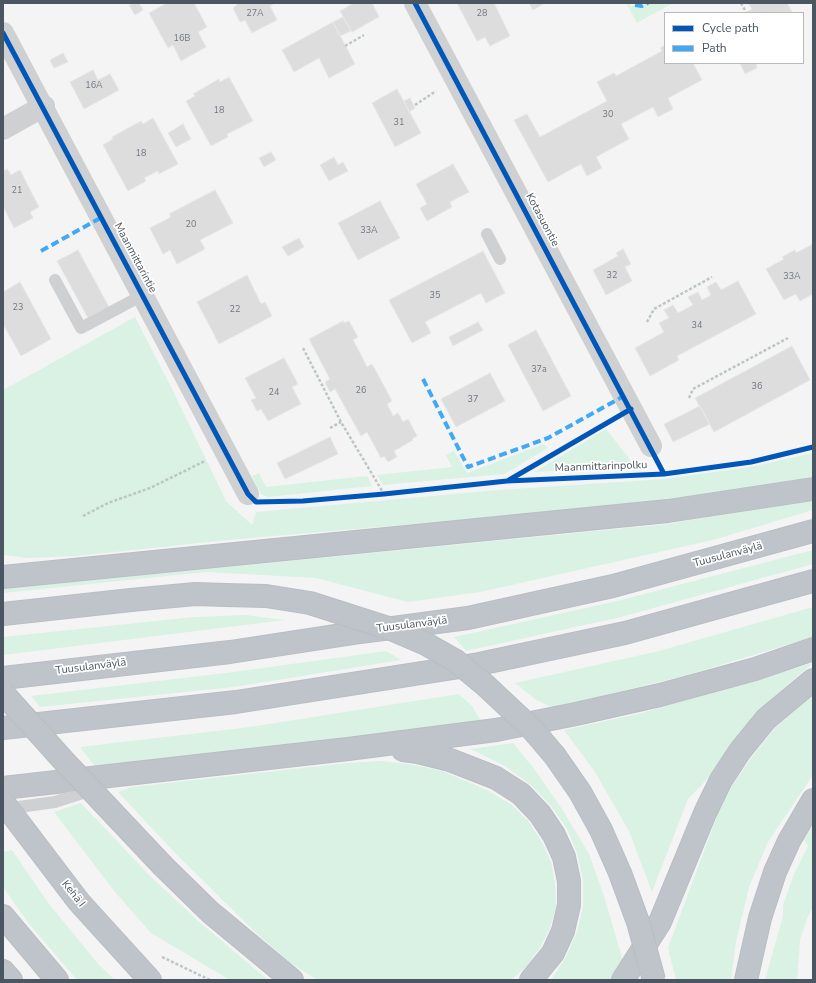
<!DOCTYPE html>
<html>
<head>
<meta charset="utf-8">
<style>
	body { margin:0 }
	#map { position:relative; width:816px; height:983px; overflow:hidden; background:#f4f4f4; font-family:"Nunito Sans",sans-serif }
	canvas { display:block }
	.frame { position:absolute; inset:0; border:4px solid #4a5661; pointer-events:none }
	.legend { position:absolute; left:664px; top:12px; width:140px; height:52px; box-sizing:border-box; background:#fff; border:1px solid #b7bbc0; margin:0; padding:5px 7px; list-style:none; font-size:12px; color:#4a5661 }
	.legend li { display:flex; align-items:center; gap:8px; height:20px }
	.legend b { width:20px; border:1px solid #b7bbc0 }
</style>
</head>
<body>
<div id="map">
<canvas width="816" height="983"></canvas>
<div class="frame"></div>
<ul class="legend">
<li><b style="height:5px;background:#0057b8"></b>Cycle path</li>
<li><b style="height:5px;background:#3fa9f5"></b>Path</li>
</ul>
</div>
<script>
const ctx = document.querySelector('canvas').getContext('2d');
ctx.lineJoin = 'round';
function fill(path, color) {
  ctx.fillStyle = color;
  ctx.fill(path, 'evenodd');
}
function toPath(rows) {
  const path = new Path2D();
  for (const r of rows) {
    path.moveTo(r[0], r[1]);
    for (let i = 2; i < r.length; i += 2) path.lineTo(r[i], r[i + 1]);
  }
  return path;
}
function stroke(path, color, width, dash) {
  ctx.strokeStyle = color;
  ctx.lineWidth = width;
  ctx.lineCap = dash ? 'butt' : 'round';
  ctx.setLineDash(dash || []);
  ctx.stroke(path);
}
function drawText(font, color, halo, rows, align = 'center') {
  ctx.font = font + ' "Nunito Sans",sans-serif';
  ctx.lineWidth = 3.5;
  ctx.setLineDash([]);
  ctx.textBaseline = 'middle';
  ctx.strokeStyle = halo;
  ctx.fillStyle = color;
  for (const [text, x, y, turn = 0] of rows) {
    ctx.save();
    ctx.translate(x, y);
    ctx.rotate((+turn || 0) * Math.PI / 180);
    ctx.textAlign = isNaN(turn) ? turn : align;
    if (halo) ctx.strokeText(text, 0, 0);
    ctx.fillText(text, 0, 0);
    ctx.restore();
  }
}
fill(toPath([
	[626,3,629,3,631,7,639,3,673,3,637,23],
	[135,317,172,389,226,501,252,525,256,512,498,490,664,479,750,467,813,453,813,477,665,502,228,540,77,556,27,558,3,555,3,390],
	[606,429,636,467,534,472],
	[544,444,548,448,504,474,383,485,377,475,452,467,446,455,454,451,467,473],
	[259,473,266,487,367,476,372,486,268,497,261,494,252,476],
	[813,499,813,510,713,540,480,592,408,602,316,578,206,572,3,593,3,589,668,524],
	[813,550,813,564,621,617,466,651,454,637,617,601],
	[813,607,813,637,684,676,552,708,535,699,515,683,659,651],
	[246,615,285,620,3,655,3,637,194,617],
	[386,651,401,660,234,687,40,707,31,696,234,672],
	[813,663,757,711,710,776,688,799,652,892,629,831,595,772,564,730,638,714],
	[459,694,472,706,481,721,96,768,80,747,250,727],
	[813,696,813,775,768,842,749,887,736,942,731,980,676,980,668,948,718,813,733,784,752,757,776,727],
	[513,743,535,770,562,809,589,854,604,896,623,961,609,980,551,980,566,957,577,932,583,906,583,880,577,853,567,829,551,806,531,785,505,766,471,749],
	[380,761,409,764,442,771,487,790,512,805,529,822,542,842,551,862,555,883,556,907,550,928,541,946,527,966,511,980,317,980,289,962,254,931,176,854,118,792,132,787,347,763],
	[81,803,149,875,197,920,268,980,230,980,151,933,115,892,54,812],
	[813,826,813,907,807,919,800,940,797,980,765,980,783,916,783,905,794,874,808,846,804,840],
	[12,850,49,904,99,965,115,980,78,980,72,974,29,924,3,887,3,852]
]), '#d9f2e3');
const building = toPath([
	[133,3,139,3,143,10,135,15,129,5,133,3],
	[167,3,194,3,207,27,198,32,206,47,181,61,173,45,168,48,149,13,167,3],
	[236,3,275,3,270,6,277,20,252,33,245,20,240,22,233,8,237,5,236,3],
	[354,3,372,3,379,17,352,32,340,11,354,3],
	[457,3,494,3,510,36,490,46,485,37,477,41,457,3],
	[529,3,545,3,533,10,529,3],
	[748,3,787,3,792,12,745,13,752,9,748,3],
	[343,17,351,31,340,36,333,22,343,17],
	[333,22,355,64,329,78,319,58,294,72,282,50,333,22],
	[665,45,665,63,693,63,702,80,668,98,673,109,658,117,653,107,621,124,629,139,596,157,602,168,587,176,581,164,548,182,514,120,527,114,540,137,607,101,597,82,614,73,616,76,662,51,660,48,665,45],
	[63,53,68,62,54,68,50,60,63,53],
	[740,63,756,63,757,68,745,74,740,63],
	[93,70,98,80,110,74,119,90,84,109,70,82,93,70],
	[229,77,253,121,227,134,228,137,211,146,186,101,195,96,193,94,219,79,220,82,229,77],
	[397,89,421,133,395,147,372,103,397,89],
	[410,98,415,108,409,112,404,101,410,98],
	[153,118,178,164,159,174,158,171,144,178,146,181,128,191,103,145,113,139,112,137,141,121,143,124,153,118],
	[183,124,191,139,176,147,168,133,183,124],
	[271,152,276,160,264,167,259,158,271,152],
	[334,157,338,165,343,162,348,171,329,181,320,165,334,157],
	[453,164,469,192,450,202,452,207,427,221,420,208,427,204,416,184,453,164],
	[7,169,11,175,20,170,39,207,30,212,33,218,14,228,3,206,3,171,7,169],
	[215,190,233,223,200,240,205,249,177,264,170,250,163,254,150,228,171,217,169,214,215,190],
	[380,201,400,238,358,260,338,223,380,201],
	[299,238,304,247,288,256,282,247,299,238],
	[813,244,813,294,800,301,796,294,784,300,766,269,784,259,782,257,795,250,796,253,813,244],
	[623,249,631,264,625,267,632,281,606,295,593,270,618,256,616,253,623,249],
	[78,250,109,307,88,318,57,261,78,250],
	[483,251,505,293,486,303,481,293,425,322,431,333,412,343,389,300,483,251],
	[247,275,261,304,265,302,272,316,219,344,197,302,247,275],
	[738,281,756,314,677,356,679,360,650,376,635,348,664,332,659,323,669,318,664,310,673,305,678,313,693,305,688,297,698,292,702,300,711,295,707,287,716,282,721,290,738,281],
	[20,282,51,339,21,356,3,324,3,292,20,282],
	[343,321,344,323,349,321,358,337,353,340,360,353,367,367,372,364,382,382,392,401,387,404,393,416,398,413,403,422,408,419,417,436,412,439,413,440,394,451,397,457,388,462,384,456,381,458,367,432,361,436,335,389,330,392,325,382,330,379,309,339,343,321],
	[478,322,483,330,453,346,449,337,478,322],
	[536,330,571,396,543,411,508,345,536,330],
	[792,346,810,380,714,432,695,398,792,346],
	[284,358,298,384,292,387,301,404,268,421,261,409,257,411,251,400,256,398,245,378,284,358],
	[490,373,505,401,456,427,441,399,490,373],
	[700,406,710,424,673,442,664,424,700,406],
	[330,437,338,454,285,479,277,463,330,437]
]);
fill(building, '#ddddde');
stroke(building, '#e5e6e7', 1);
const highway = toPath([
	[3,577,668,511,813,489],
	[3,614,131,600],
	[3,678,230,652,354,633,468,618,613,586,813,531],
	[3,728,236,702,479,664,625,633,813,581],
	[403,750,418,752,450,760,496,778,521,794,540,814,554,835,564,857,569,881,569,905,563,931,553,953,531,980],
	[3,788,348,749,496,730,576,714,660,695,755,669,813,649],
	[163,866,210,912,292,980],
	[79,902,150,980],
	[3,916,57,980],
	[3,971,11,980],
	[623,980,660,922,705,813,721,780,740,751,766,719,813,680],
	[746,980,760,918,775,872,789,841,813,800]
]);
stroke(highway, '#b9bec3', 24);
stroke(toPath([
	[741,3,746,12],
	[345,46,364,35],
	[415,105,436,91],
	[647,322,654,309,712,277],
	[303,348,341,422,384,494],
	[689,398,693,389,788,338],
	[330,428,341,422],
	[83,516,108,503,150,488,205,461],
	[162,957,210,980]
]), '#bcc7c4', 2.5, [3, 2]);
stroke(toPath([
	[487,234,500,259],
	[55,280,81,328,143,295],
	[4,809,55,802,95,789]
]), '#ced0d2', 12);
stroke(toPath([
	[415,3,651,446],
	[3,33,248,494],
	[3,129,44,106]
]), '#ced0d2', 22);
stroke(highway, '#bec4c9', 22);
const highwayBridge = toPath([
	[131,600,195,594,226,595,266,596,310,603,391,629,426,644,456,661,485,685,532,729,555,756,580,792,601,830,620,873,638,922,654,980],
	[3,693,63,760,163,866],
	[3,802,79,902]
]);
stroke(highwayBridge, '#b9bec3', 24, []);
stroke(highwayBridge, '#bec4c9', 22);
stroke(toPath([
	[635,5,642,6,648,3],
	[41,251,102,217],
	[423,379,468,467,548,438,624,396]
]), '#3fa9f5', 4, [8, 4]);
stroke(toPath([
	[415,3,664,474],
	[3,33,248,494,256,502,303,501,384,494,507,481,664,474,751,462,813,447],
	[509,480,631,409]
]), '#0057b8', 5);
drawText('9px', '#707881', null, [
	["27A",255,14],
	["28",482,14],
	["16B",182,39],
	["16A",94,86],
	["18",219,111],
	["30",608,115],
	["31",399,123],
	["18",141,154],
	["21",17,191],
	["20",191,225],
	["33A",369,231],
	["32",612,276],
	["33A",792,277],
	["35",435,296],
	["23",18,308],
	["22",235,310],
	["34",697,326],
	["37a",539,370],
	["36",757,387],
	["26",361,391],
	["24",274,393],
	["37",473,400]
]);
drawText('11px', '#4a5661', '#fff', [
	["Kotasuontie",542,220,62],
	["Maanmittarintie",135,258,62],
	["Maanmittarinpolku",601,467,-2],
	["Tuusulanväylä",728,555,-15],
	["Tuusulanväylä",412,625,-7],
	["Tuusulanväylä",91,667,-7],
	["Kehä I",73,894,52]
]);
</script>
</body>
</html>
